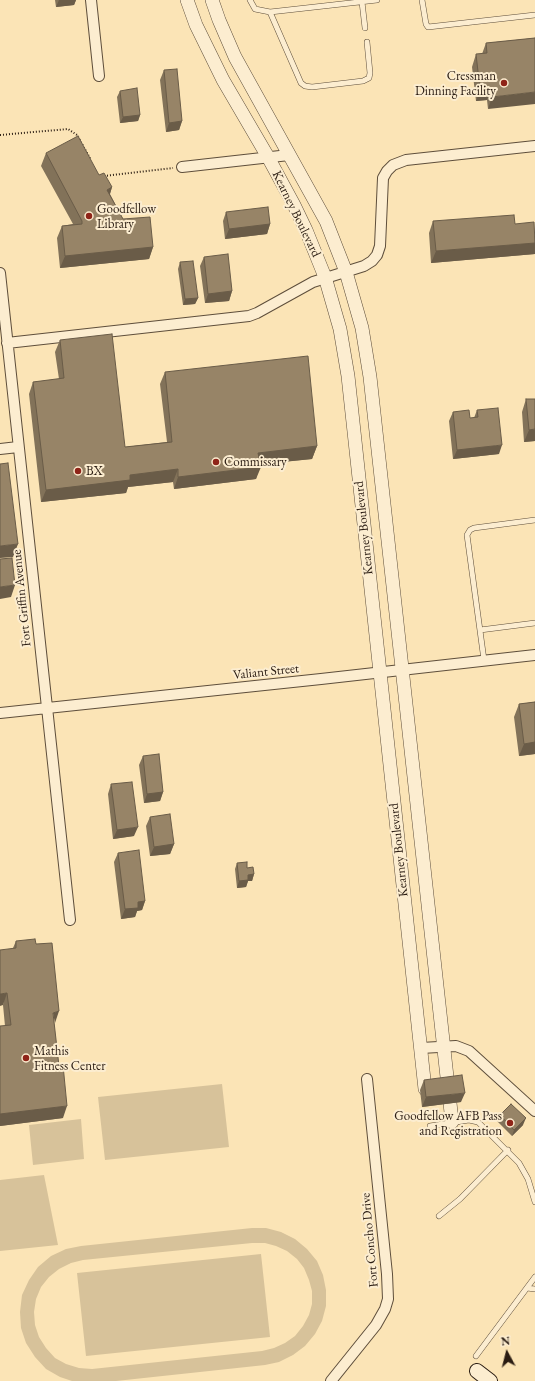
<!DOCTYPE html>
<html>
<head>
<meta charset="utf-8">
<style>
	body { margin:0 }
	#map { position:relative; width:535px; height:1381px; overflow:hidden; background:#fbe4b6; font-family:"EB Garamond",serif }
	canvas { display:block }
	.north { position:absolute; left:487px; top:1333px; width:40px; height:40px; -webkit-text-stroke:3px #fcedd0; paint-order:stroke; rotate:353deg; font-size:11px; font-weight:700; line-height:16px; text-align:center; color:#2a1c12 }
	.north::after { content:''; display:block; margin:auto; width:14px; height:18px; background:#2a1c12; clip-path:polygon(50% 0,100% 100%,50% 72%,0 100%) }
</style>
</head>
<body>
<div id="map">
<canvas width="535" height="1381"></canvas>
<div class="north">N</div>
</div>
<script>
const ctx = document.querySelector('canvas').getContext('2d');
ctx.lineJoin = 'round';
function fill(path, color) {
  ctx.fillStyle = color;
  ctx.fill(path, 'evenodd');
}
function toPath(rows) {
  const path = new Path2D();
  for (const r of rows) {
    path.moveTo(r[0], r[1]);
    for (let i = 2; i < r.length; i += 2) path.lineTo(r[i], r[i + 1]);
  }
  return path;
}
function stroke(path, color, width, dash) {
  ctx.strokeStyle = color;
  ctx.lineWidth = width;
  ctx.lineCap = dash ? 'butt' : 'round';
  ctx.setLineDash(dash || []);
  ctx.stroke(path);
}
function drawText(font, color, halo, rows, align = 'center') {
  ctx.font = font + ' "EB Garamond",serif';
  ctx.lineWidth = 4;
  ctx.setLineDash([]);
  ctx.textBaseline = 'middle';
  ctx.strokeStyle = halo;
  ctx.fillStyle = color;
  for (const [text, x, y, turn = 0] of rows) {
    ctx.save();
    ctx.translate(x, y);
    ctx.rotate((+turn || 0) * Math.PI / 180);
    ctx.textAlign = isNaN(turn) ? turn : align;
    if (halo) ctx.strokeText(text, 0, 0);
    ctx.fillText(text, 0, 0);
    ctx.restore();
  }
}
fill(toPath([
	[222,1084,229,1147,105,1160,98,1097],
	[81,1119,84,1159,33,1165,29,1125],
	[44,1175,58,1245,0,1251,0,1180],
	[252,1228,266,1228,281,1232,295,1239,307,1249,317,1261,323,1275,326,1290,326,1306,322,1321,315,1334,305,1346,293,1355,279,1362,265,1365,116,1381,72,1381,60,1377,46,1369,35,1357,26,1343,21,1328,20,1312,22,1295,29,1280,38,1267,51,1256,66,1249,81,1246],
	[252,1243,265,1243,276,1246,287,1251,297,1259,304,1268,309,1280,312,1291,312,1304,309,1315,303,1326,295,1336,285,1343,274,1348,262,1351,92,1369,79,1368,66,1364,55,1358,46,1348,39,1337,35,1325,34,1312,36,1299,41,1287,49,1277,59,1269,71,1263,83,1260],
	[261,1254,270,1337,86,1356,77,1273]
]), '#d7c29a');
const service = toPath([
	[250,0,255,9,270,12,377,0],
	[422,0,426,24,428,27,535,15],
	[362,2,365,28],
	[270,12,301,83,305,86,312,87,363,81,369,78,370,73,367,42],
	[480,630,535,623],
	[484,660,467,535,470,530,474,528,535,520],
	[430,1126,469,1120,478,1122,519,1163,528,1179,535,1202],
	[439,1216,460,1199,508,1150],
	[527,1288,535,1289],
	[476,1356,535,1277]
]);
const minor = toPath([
	[91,0,99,76],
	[182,167,289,155],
	[0,273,70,920],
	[7,343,249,316,257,313,313,282,364,266,372,261,377,255,380,246,383,178,387,171,393,165,406,160,535,146],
	[0,449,18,447],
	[0,713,321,679,535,655],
	[421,1048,456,1046,469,1051,535,1111],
	[331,1381,376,1325,385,1309,388,1299,387,1274,367,1079]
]);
const tertiary = toPath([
	[187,0,196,25,223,80,268,157,294,205,306,230,325,277,340,329,348,376,425,1089],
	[212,0,219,20,235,57,326,221,346,272,362,328,370,377,448,1086],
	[450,1103,452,1122]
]);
const secondary = toPath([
	[477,1371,490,1381]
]);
stroke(service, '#5e4e3b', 6);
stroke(minor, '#5e4e3b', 12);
stroke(tertiary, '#5e4e3b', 14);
stroke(secondary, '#2a1c12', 16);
stroke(toPath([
	[0,135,68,129,77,135,91,160],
	[104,176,173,168]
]), '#2a1c12', 2, [1, 2]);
stroke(service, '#fcedd0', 5);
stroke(minor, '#fcedd0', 10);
stroke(tertiary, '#fcedd0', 13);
stroke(secondary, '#fcedd0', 14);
fill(toPath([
	[55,0,76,0,74,5,56,7],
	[535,38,488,109,487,100,476,101,472,67,476,54,482,54,486,43],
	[164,70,182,121,179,130,166,132,160,80],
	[120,91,140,115,138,121,120,123,117,97],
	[46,153,99,175,112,187,110,194,123,219,153,247,149,259,60,268,57,238,62,226,73,224,41,166],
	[226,212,270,224,267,234,225,239,223,221],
	[433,221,515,224,535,236,535,254,431,263,429,233],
	[204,257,232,291,229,301,205,303,200,266],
	[180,262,198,298,195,304,183,305,178,269],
	[60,340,125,447,167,442,160,384,165,372,317,446,312,459,260,464,256,479,174,489,173,482,128,487,126,493,41,502,29,394,33,382,59,379,55,352],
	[526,399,535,441,524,442,522,412],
	[477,410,499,454,453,459,449,421,453,412,470,418,474,418],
	[535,702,535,754,519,756,514,717,519,704],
	[143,756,163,792,160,801,144,803,139,765],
	[111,784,134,836,113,839,108,794],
	[150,817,174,844,170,854,150,856,146,826],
	[118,853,145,901,142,910,137,911,135,917,121,919,114,862],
	[237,863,247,868,254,874,252,881,248,881,246,887,237,888,235,869],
	[16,941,36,944,54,1023,63,1118,0,1126,0,1026,5,1026,3,1005,13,948],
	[424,1080,461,1102,422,1107,420,1090],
	[500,1115,523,1125,512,1136,497,1121]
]), '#827259');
fill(toPath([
	[59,0,76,0,74,5,56,7],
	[491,88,487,100,476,101,480,89],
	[535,92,535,104,488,109,492,97],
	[140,115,138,121,120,123,123,117],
	[182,121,179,130,166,132,169,123],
	[112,187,108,200,107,190],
	[270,224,267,234,225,239,229,229],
	[535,243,535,254,431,263,436,251],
	[153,247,149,259,60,268,65,256],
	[232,291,229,301,205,303,208,294],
	[198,298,195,304,183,305,185,299],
	[535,429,535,441,524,442,529,430],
	[502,445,499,454,453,459,457,450],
	[317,446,312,459,254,465,258,453],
	[261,467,256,479,174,489,178,477],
	[178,469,173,482,128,487,126,493,41,502,46,490,130,475],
	[18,544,13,557,0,558,0,546],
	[15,585,11,597,0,599,0,587],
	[535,742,535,754,519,756,524,744],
	[163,792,160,801,144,803,147,794],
	[138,827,134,836,113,839,117,830],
	[174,844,170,854,150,856,154,847],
	[254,874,252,881,248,881,246,887,237,888,239,881,248,875],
	[145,901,142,910,137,911,135,917,121,919,125,909,138,902],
	[7,993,3,1005,0,1006,0,994],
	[59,1011,55,1023,53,1013],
	[465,1093,461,1102,422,1107,426,1097],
	[67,1106,63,1118,0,1126,0,1114],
	[526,1118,523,1125,512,1136,514,1130]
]), '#6a5c48');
const building = toPath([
	[535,38,535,92,492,97,491,88,480,89,476,54,487,53,486,43,535,38],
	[177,69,182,121,169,123,164,70,177,69],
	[137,88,140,115,123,117,120,91,137,88],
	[78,136,99,175,104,173,112,187,107,190,123,219,150,217,153,247,65,256,62,226,82,224,82,221,46,153,78,136],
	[268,207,270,224,229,229,226,212,268,207],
	[514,215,515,224,534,222,535,243,436,251,433,221,514,215],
	[228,254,232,291,208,294,204,257,228,254],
	[193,261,198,298,185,299,180,262,193,261],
	[112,334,125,447,172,442,165,372,308,356,317,446,258,453,261,467,178,477,178,469,130,475,130,480,46,490,33,382,64,378,60,340,112,334],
	[526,399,535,399,535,429,529,430,526,399],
	[498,408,502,445,457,450,453,412,469,410,470,418,478,417,477,410,498,408],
	[8,463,18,544,0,546,0,464,8,463],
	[12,558,15,585,0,587,0,559,12,558],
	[535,702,535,742,524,744,519,704,535,702],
	[159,754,163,792,147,794,143,756,159,754],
	[132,782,138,827,117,830,111,784,132,782],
	[170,814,174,844,154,847,150,817,170,814],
	[139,850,145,901,138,902,138,908,125,909,118,853,139,850],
	[247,862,247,868,253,867,254,874,248,875,248,880,239,881,237,863,247,862],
	[35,939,36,944,52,943,59,1011,53,1013,59,1066,63,1065,67,1106,0,1114,0,1026,11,1025,7,993,0,994,0,950,16,948,16,941,35,939],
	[462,1075,465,1093,426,1097,424,1080,462,1075],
	[511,1104,526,1118,514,1130,500,1115,511,1104]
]);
fill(building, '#978467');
stroke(building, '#6a5c48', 1);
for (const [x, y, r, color] of [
	[504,83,4,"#8f2418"],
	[89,216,4,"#8f2418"],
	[216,462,4,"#8f2418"],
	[78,471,4,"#8f2418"],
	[26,1058,4,"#8f2418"],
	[510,1123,4,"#8f2418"]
]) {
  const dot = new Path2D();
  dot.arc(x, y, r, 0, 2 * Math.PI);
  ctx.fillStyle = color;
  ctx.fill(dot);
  stroke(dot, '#fcedd0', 1.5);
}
drawText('13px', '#2a1c12', '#fcedd0', [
	["Cressman",496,76,"right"],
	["Dinning Facility",496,91,"right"],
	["Goodfellow",97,209],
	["Library",97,224],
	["Commissary",224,462],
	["BX",86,471],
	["Mathis",34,1051],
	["Fitness Center",34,1066],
	["Goodfellow AFB Pass",502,1116,"right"],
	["and Registration",502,1131,"right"]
], 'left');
drawText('13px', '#2a1c12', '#fcedd0', [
	["Kearney Boulevard",296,214,64],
	["Kearney Boulevard",364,528,-96],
	["Fort Griffin Avenue",22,598,-96],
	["Valiant Street",266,672,-6],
	["Kearney Boulevard",399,850,-96],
	["Fort Concho Drive",370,1240,-95]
]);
</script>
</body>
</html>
